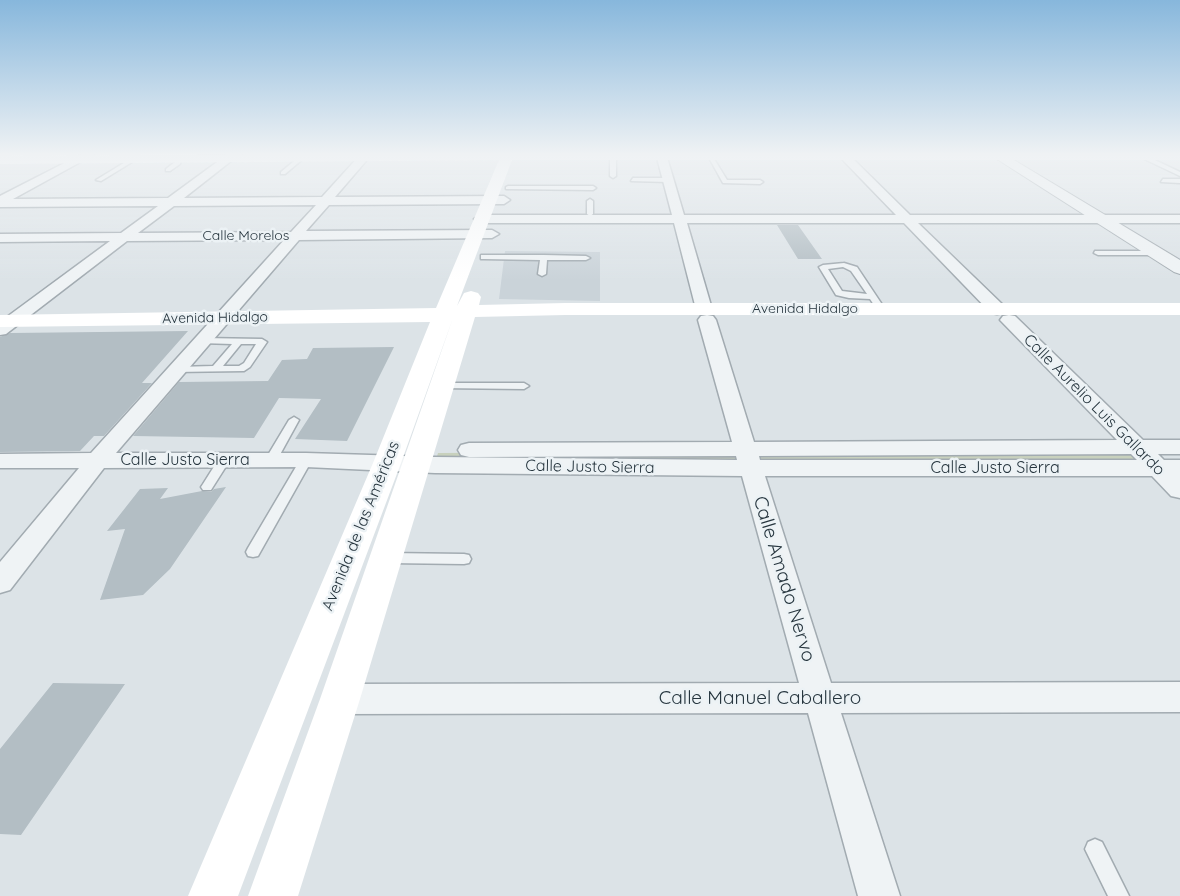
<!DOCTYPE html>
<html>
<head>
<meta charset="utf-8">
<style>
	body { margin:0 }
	canvas { display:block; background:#dce3e7 }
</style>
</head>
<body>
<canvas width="1180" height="896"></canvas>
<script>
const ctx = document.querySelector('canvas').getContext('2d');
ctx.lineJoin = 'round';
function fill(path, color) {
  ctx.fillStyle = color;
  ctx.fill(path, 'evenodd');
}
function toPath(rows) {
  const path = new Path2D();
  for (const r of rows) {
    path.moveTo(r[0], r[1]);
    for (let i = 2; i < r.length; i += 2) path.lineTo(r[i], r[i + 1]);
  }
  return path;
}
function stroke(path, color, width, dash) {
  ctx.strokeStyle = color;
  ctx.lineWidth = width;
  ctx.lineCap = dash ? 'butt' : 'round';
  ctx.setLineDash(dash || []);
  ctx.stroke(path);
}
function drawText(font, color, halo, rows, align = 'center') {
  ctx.font = font + ' Quicksand,sans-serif';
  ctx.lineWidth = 5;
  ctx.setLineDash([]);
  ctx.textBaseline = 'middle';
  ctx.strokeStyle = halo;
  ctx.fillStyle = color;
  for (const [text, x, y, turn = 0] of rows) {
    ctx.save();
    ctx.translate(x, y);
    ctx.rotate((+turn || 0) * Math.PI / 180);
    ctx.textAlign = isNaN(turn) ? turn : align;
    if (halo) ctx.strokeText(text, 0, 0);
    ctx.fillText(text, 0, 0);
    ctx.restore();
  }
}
fill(toPath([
	[505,251,600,252,600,301,499,299]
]), '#cad3d9');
fill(toPath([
	[737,451,740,463,435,463,438,453],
	[1132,451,1147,466,762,465,758,452]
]), '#c8d1bd');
fill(toPath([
	[777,225,798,225,822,259,798,259],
	[188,331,142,383,152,383,104,436,94,436,80,451,0,452,0,337,10,333],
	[394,347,347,441,295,439,321,399,279,398,254,438,133,436,179,382,268,381,282,360,307,359,313,348],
	[226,487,170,569,143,595,100,600,125,529,107,531,140,489,168,488,160,499,202,491,211,492,214,489],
	[53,683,125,684,21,835,0,834,0,749]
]), '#b3bec4');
const service = toPath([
	[613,154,616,156,616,176,613,178,610,176,610,156,613,154],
	[711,154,727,180,760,180,763,182,760,184,723,183,708,156,711,154],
	[1142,154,1180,172,1180,176,1140,157,1142,154],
	[299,157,304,158,285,174,281,174,281,172,299,157],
	[132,158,137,159,101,181,96,180,132,158],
	[176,158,181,159,180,164,170,171,166,171,166,169,175,162,176,158],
	[633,178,668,178,671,180,668,182,631,181,633,178],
	[1163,179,1180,179,1180,183,1161,182,1163,179],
	[508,186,593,186,596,188,593,190,506,189,506,187,508,186],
	[590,199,593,201,593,214,590,216,587,214,587,201,590,199],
	[1095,251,1156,251,1160,253,1156,255,1098,255,1094,253,1095,251],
	[481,255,544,255,586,256,590,258,586,260,547,260,546,274,542,276,538,274,540,260,484,259,481,259,481,255],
	[844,263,857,267,885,309,884,311,878,311,870,299,849,298,836,295,819,267,823,265,844,263],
	[843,267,851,271,867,294,842,291,828,269,843,267],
	[203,338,262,339,267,342,250,367,244,371,174,372,172,370,177,367,213,366,232,344,200,343,198,341,203,338],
	[241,344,256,344,244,363,239,366,223,366,241,344],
	[442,383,524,383,529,386,524,389,438,388,437,386,438,384,442,383],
	[294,417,299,420,277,460,271,464,267,463,265,460,289,420,294,417],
	[224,456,230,460,211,490,203,490,201,487,203,484,220,457,224,456],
	[306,456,312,460,258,556,253,557,248,556,246,552,248,548,300,460,306,456],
	[388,553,464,554,469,555,471,559,469,563,464,564,388,563,383,562,381,558,383,554,388,553],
	[1095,839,1102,842,1129,896,1108,896,1085,849,1088,842,1095,839]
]);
const minor = toPath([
	[82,154,95,154,13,199,168,198,228,154,240,154,184,198,322,197,361,154,372,154,335,197,504,196,510,200,504,204,329,205,306,231,492,230,499,234,492,238,299,240,116,453,306,453,435,457,737,460,736,456,469,457,461,455,458,450,461,445,469,443,732,442,698,320,701,316,707,315,713,316,716,320,754,442,1117,440,1000,320,1003,316,1009,315,1015,316,1143,440,1180,440,1180,454,1158,454,1164,460,1180,460,1180,498,1171,496,1152,476,765,476,831,683,1180,682,1180,712,841,713,900,896,858,896,808,713,340,714,328,710,324,699,328,688,340,684,799,683,742,476,435,473,306,467,104,468,10,590,0,593,0,562,79,468,0,468,0,454,91,453,284,240,127,241,6,334,0,335,0,322,110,241,0,242,0,234,121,233,158,206,0,207,0,196,82,154],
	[316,205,291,232,138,233,174,206,316,205],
	[1131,454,1137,460,760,460,759,456,1131,454],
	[656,154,666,154,684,215,896,215,837,154,848,154,910,215,1180,215,1180,223,918,223,1003,305,1005,309,1003,313,997,314,991,313,904,223,687,223,712,309,710,313,704,314,698,313,696,309,674,223,480,223,474,219,480,215,672,215,656,154]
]);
const tertiary = toPath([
	[989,154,1004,154,1180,260,1180,274,1174,272,989,154]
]);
stroke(service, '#a2abb1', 3);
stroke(minor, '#a2abb1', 3);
stroke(tertiary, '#a2abb1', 2);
fill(service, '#eff3f5');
fill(minor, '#eff3f5');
fill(tertiary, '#eff3f5');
fill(toPath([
	[261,154,1180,154,1180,160,512,160,457,306,464,293,471,291,478,293,481,297,479,305,565,303,1180,303,1180,315,565,315,475,317,360,699,298,896,248,896,320,699,453,318,401,463,238,896,188,896,373,463,430,322,0,327,0,315,436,308,499,160,0,164,0,156,261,154]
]), '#fff');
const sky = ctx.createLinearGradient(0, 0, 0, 280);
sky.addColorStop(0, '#87b7dc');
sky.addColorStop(0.55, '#eff2f4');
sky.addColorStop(1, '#eff2f400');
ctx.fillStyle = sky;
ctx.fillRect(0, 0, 1180, 280);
drawText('14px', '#26353e', '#ecf2f5', [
	["Calle Morelos",246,236],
	["Avenida Hidalgo",805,309],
	["Avenida Hidalgo",215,318,-1]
]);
drawText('16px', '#26353e', '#ecf2f5', [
	["Calle Aurelio Luis Gallardo",1094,405,45],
	["Calle Justo Sierra",185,460],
	["Calle Justo Sierra",590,467,1],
	["Calle Justo Sierra",995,468],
	["Avenida de las Américas",361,526,-68]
]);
drawText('19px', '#26353e', '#ecf2f5', [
	["Calle Amado Nervo",784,579,73],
	["Calle Manuel Caballero",760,698]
]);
</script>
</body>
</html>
